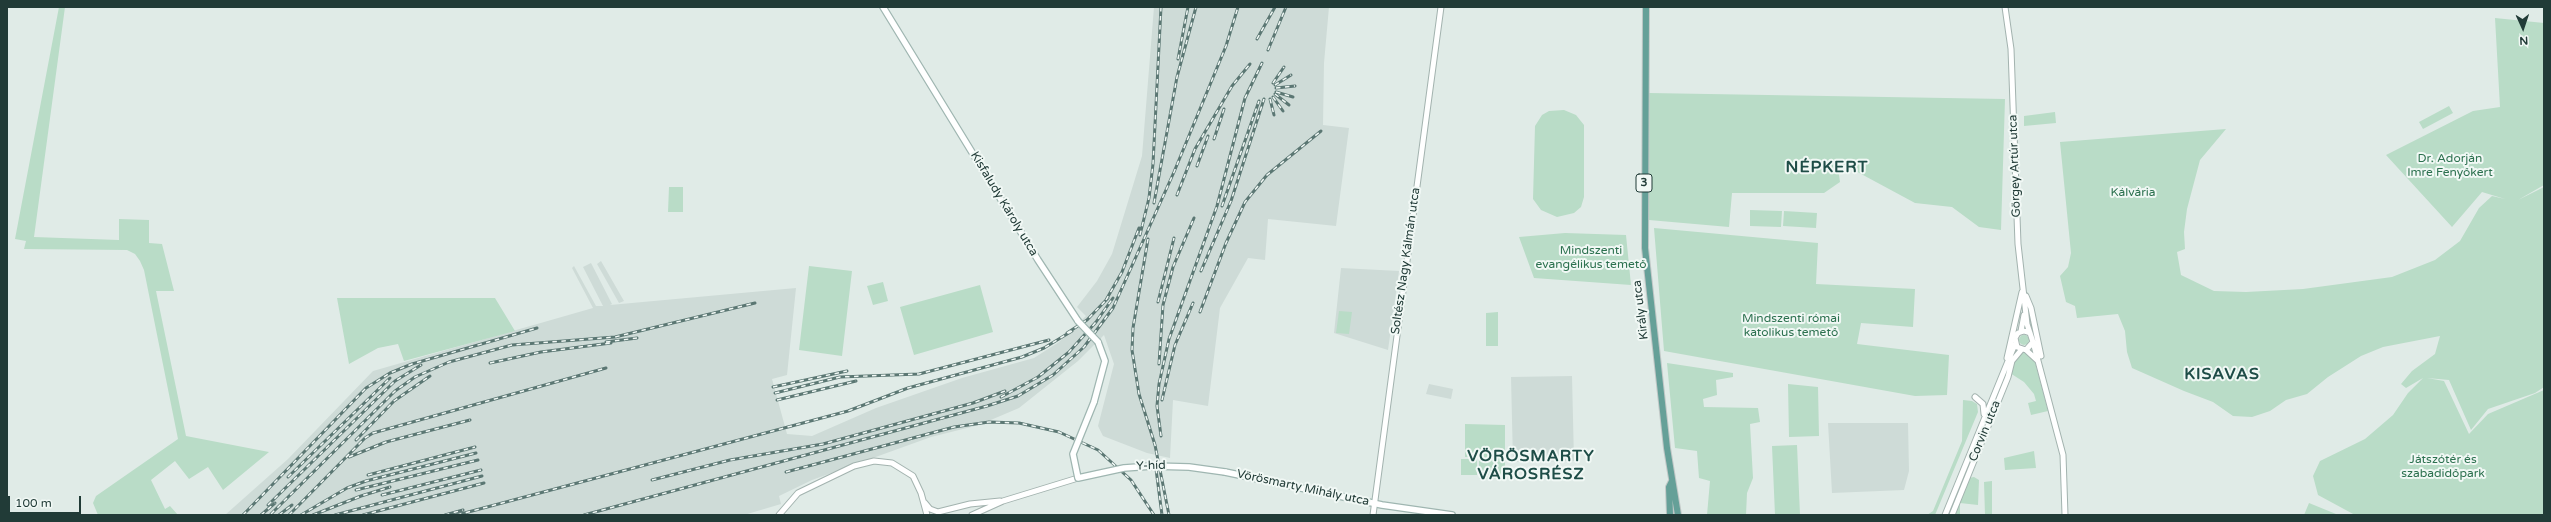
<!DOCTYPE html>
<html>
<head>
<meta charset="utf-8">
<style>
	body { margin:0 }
	#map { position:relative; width:2551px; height:522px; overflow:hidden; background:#e0ebe7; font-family:"Varela Round",sans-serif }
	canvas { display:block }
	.frame { position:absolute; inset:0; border:8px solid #213b37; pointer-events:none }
	.north { position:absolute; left:2503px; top:8px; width:40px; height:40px; -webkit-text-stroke:3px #f1f8f5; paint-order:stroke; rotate:177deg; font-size:11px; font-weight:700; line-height:16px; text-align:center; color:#213b37 }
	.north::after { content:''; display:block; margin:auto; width:14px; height:18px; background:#213b37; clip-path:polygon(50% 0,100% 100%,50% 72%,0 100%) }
	.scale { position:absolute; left:8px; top:496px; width:73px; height:18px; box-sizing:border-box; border:2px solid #213b37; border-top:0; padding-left:5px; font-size:12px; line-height:14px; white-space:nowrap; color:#213b37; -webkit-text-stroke:3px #f1f8f5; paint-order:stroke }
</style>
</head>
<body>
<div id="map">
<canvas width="2551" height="522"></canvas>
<div class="frame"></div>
<div class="north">N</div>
<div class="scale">100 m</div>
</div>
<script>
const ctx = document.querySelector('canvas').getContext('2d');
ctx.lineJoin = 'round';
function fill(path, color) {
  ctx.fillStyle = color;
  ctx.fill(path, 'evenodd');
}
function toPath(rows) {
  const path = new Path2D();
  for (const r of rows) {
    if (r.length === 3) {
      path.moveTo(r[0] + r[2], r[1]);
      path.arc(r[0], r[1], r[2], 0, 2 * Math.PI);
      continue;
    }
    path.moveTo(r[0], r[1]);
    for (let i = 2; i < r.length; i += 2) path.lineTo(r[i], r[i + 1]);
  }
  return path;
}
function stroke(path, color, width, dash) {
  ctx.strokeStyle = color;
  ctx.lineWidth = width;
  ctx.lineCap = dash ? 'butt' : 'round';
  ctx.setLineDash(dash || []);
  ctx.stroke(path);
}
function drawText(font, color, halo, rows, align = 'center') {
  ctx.font = font + ' "Varela Round",sans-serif';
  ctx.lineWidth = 4;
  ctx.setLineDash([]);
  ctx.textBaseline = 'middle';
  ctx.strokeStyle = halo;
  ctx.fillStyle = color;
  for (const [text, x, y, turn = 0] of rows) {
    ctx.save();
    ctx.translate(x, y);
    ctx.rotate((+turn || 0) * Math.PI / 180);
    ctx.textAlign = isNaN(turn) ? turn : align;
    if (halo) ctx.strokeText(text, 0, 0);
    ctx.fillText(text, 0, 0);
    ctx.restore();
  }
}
fill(toPath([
	[1154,7,1329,7,1324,63,1323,125,1349,128,1336,226,1268,219,1265,260,1248,258,1220,308,1208,406,1173,400,1170,458,1147,453,1103,436,1098,426,1114,364,1104,335,1078,361,1019,408,979,425,931,437,812,480,779,496,781,504,744,515,225,515,288,459,373,371,593,308,572,268,574,266,596,306,603,306,583,267,591,263,612,304,610,305,796,288,787,375,772,379,787,434,812,436,876,408,962,378,1034,358,1059,342,1086,316,1077,307,1097,281,1112,254,1142,156],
	[601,261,624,301,619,303,597,264],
	[1341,268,1399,271,1388,350,1334,333],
	[1572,376,1574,461,1513,462,1511,377],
	[1429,384,1453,389,1451,399,1426,394],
	[1828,423,1908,423,1909,471,1904,490,1832,493]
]), '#cedbd7');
fill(toPath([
	[59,7,65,7,34,237,119,240,119,219,149,220,149,243,162,244,174,291,156,291,186,436,269,452,223,490,208,467,189,479,175,461,151,480,165,509,170,506,178,515,98,515,93,503,96,496,178,439,144,270,140,261,135,254,127,250,24,249,26,241,15,239],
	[2495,18,2544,23,2544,185,2518,200,2544,187,2544,387,2535,393,2488,409,2471,430,2449,380,2427,378,2444,381,2469,434,2488,414,2544,390,2544,515,2355,515,2318,495,2313,476,2320,461,2365,439,2393,415,2408,393,2423,378,2406,388,2401,384,2412,371,2435,354,2440,336,2383,347,2361,356,2328,377,2307,394,2286,400,2270,411,2252,417,2233,416,2213,402,2184,391,2132,368,2127,352,2125,331,2118,314,2077,318,2075,306,2066,302,2060,276,2068,267,2071,253,2060,142,2226,129,2200,160,2187,209,2184,232,2185,249,2177,252,2181,275,2214,291,2246,292,2303,289,2392,277,2435,260,2460,241,2479,208,2492,196,2505,199,2482,192,2452,227,2386,155,2473,111,2500,107],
	[1649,93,2005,99,2001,230,1979,227,1952,207,1915,203,1837,161,1840,182,1824,193,1732,193,1729,227,1649,220],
	[2449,106,2453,113,2423,129,2419,122],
	[1564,110,1576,115,1584,125,1584,197,1581,207,1574,213,1557,217,1541,210,1533,199,1535,126,1542,115,1549,111],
	[2055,112,2056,123,2024,126,2024,116],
	[669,187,683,187,683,212,668,212],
	[1750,210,1782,211,1781,227,1750,226],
	[1784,211,1817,213,1816,228,1783,226],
	[1654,228,1818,243,1816,284,1915,289,1913,327,1861,323,1857,344,1949,355,1947,395,1915,396,1664,351],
	[1565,233,1626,235,1631,285,1534,278,1519,237],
	[809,266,852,271,842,356,799,350],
	[883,282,888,301,873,305,867,286],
	[980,285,993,332,914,355,900,307],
	[337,298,495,298,515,331,404,361,398,344,378,348,349,364],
	[1339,311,1352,312,1349,334,1336,333],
	[1498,312,1498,346,1486,346,1486,313],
	[2024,340,5],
	[2026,351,2034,358,2048,411,2031,415,2028,403,2036,401,2034,394,2024,382,2010,373,2015,358],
	[1667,363,1733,373,1733,377,1716,380,1717,395,1703,399,1704,407,1758,408,1760,422,1750,424,1753,478,1747,493,1746,515,1707,515,1710,481,1699,478,1697,451,1675,448],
	[1788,384,1818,387,1819,436,1789,437],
	[1963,400,1972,401,1977,404,1978,412,1935,515,1927,515,1933,511,1962,441],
	[1465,424,1505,425,1505,479,1479,479,1479,457,1465,457],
	[1797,445,1800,515,1775,515,1772,446],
	[2034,451,2036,468,2005,470,2004,458],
	[1461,459,1477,459,1477,475,1461,475],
	[1974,477,1979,480,1978,505,1960,503,1960,515,1953,515,1968,478],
	[1992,481,1992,515,1985,515,1984,482],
	[2309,503,2336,514,2338,515,2304,515]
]), '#b9dcc7');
const tertiary = toPath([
	[2005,7,2011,49,2018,244,2027,324,2033,342,2026,350,2017,347,2015,338,2018,333,2024,331,2030,333],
	[2026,296,2031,308,2041,356],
	[2021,331,2024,315],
	[2033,342,2063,455,2065,515],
	[2026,350,2038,361],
	[2007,358,2022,292],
	[1975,397,1983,404,1984,414],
	[925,503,930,509,938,512,970,504,1000,501],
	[779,515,798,493,854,466,874,461,892,463,913,476,921,493,927,515],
	[972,515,1003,501,1078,478],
	[1373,515,1441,7],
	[1945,515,2015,344],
	[1952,515,2008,377,2012,361,2022,349]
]);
const secondary = toPath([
	[883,7,1038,260,1078,321],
	[1094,402,1105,361,1098,342],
	[1225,472,1382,505,1452,515]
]);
const primary = toPath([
	[1646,7,1645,248,1667,448,1678,515],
	[1670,515,1669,487,1672,481]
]);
stroke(tertiary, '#a3b3af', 7);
stroke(secondary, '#9fb6b1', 8);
stroke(primary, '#c1c8c7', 8);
stroke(tertiary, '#fff', 5);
stroke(secondary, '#fff', 5.5);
stroke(primary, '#65a098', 6);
const rail = toPath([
	[1257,39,1275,7],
	[1268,50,1286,7],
	[1178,59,1188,7],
	[1273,83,1284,67],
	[1275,85,1291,75],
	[1276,88,1295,86],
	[1276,92,1293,97],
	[1275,94,1289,105],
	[1273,97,1283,111],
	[1270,99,1274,115],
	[1214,139,1224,109],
	[1197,166,1208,136],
	[1177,195,1195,149,1232,86,1250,64],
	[1154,203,1177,77,1196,7],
	[1222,206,1259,101],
	[1140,235,1149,198,1153,164,1161,7],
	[1148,239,1133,328,1132,350,1139,394,1155,445,1169,515],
	[1201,271,1231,201,1264,99],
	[1106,300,1122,272,1139,228],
	[1158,302,1174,238],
	[1200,312,1226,243,1245,202,1267,175,1321,131],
	[1067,333,1087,320,1108,298],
	[606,342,637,338],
	[490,363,541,352,611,343],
	[1159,364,1163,305,1173,267,1194,218],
	[773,387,847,371],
	[775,393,840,377,919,374,1049,340],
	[1001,397,1038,377,1069,352,1096,322,1113,298],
	[777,400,856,381],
	[1162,400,1175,345,1193,303],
	[1161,436,1157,406,1159,384,1169,339,1217,206,1245,98,1262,63],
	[356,440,394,401,430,376],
	[349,457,386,442,470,420],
	[1156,469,1162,515],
	[786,472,954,427,989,422,1019,423,1059,432,1098,450,1131,480,1154,515],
	[368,475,475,447],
	[288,477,390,378],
	[652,480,730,460,823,444,973,403,1005,391],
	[356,490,478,460],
	[382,495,481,470],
	[268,505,395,381,421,365],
	[271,514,395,391,415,377,449,362,512,345,615,337,755,303],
	[243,515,366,388,390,373,412,364,537,328],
	[261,515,275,503],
	[279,515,292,505],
	[289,515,365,438,373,433,606,368],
	[301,515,347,488,366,481,476,453],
	[313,515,361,496,390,487],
	[335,515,482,476],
	[363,515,484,483],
	[445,515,463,510],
	[457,515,848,411,908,388,1022,357,1044,348,1072,331],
	[584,515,987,406,1018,396,1053,375,1084,347,1113,308,1174,172,1226,46,1238,7]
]);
stroke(rail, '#5b7773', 3);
stroke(rail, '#f1f8f5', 1.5, [4.5]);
const secondaryBridge = toPath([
	[1078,321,1098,342],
	[1094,402,1073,454,1078,478,1124,468,1152,466,1189,467,1225,472]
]);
stroke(secondaryBridge, '#9fb6b1', 8, []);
stroke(secondaryBridge, '#fff', 5.5);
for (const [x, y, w] of [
	[1644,183,16]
]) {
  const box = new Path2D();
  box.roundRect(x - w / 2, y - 9, w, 18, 3);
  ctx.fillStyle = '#f1f8f5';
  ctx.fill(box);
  stroke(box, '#213b37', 1);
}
drawText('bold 11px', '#213b37', null, [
	["3",1644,183]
]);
drawText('12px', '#2c714f', '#f1f8f5', [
	["Dr. Adorján",2450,159],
	["Imre Fenyőkert",2450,173],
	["Kálvária",2133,193],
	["Mindszenti",1591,251],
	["evangélikus temető",1591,265],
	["Mindszenti római",1791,319],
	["katolikus temető",1791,333],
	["Játszótér és",2443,460],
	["szabadidőpark",2443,474]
]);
drawText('12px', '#213b37', '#f1f8f5', [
	["Görgey Artúr utca",2015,166,-92],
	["Kisfaludy Károly utca",1004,204,59],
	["Soltész Nagy Kálmán utca",1406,261,-82],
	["Király utca",1641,310,-97],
	["Corvin utca",1985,431,-68],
	["Y-híd",1151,466,-2],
	["Vörösmarty Mihály utca",1303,488,12]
]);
ctx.letterSpacing = '1px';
drawText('bold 16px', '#1e4d47', '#f1f8f5', [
	["NÉPKERT",1827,168],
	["KISAVAS",2222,375],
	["VÖRÖSMARTY",1531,457],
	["VÁROSRÉSZ",1531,475]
]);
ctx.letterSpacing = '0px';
</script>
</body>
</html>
